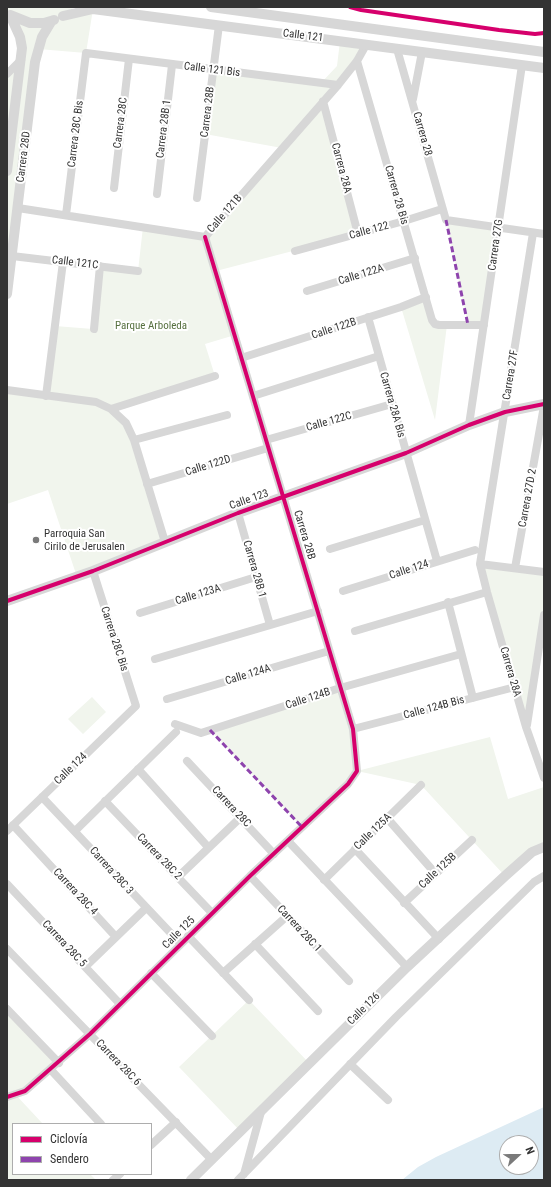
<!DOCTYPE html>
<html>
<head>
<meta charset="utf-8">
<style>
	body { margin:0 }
	#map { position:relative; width:551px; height:1187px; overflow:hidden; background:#fff; font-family:"Roboto Condensed",sans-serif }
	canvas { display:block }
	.frame { position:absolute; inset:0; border:8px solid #333; pointer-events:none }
	.legend { position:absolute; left:12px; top:1123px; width:140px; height:52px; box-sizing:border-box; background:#fff; border:1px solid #adadad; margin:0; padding:5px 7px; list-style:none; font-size:12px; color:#333 }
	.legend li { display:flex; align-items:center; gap:8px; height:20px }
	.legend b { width:20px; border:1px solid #adadad }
	.north { position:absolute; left:499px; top:1135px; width:40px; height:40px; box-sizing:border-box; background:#fff; border:1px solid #adadad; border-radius:50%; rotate:68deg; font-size:11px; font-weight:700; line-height:16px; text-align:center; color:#333 }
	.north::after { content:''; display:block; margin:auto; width:14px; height:18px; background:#7a7a7a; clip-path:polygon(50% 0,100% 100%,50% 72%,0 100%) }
</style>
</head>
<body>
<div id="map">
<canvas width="551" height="1187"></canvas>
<div class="frame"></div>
<ul class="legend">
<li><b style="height:5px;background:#d6006c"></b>Ciclovía</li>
<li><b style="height:5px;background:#8e44ad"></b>Sendero</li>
</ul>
<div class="north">N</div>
</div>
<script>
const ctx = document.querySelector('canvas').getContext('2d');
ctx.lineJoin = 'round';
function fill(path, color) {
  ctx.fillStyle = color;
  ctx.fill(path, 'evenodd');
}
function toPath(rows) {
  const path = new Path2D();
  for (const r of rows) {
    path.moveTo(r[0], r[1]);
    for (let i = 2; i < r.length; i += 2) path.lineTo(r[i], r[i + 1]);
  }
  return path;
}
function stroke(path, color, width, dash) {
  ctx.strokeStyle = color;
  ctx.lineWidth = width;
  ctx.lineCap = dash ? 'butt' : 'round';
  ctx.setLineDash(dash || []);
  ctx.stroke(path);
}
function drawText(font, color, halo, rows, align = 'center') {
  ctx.font = font + ' "Roboto Condensed",sans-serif';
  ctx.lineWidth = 4;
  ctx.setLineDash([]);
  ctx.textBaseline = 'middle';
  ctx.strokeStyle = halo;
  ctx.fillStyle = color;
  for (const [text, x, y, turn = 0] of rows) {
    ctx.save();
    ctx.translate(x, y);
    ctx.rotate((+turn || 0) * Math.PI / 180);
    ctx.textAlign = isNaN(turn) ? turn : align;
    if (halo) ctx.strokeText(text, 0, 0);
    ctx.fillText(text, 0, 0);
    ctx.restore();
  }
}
fill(toPath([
	[7,7,74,7,70,11,93,9,86,53,38,49,7,294,7,74,21,60,22,48,7,13],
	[340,41,366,45,323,102,358,234,216,271,235,335,205,344,215,376,111,409,126,423,165,542,77,577,48,490,7,504,7,390,46,396,55,326,93,329,100,266,138,271,143,227,205,237,282,148,205,134,213,70,321,83,337,66],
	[446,220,498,228,484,325,468,325],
	[426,297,432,320,447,325,435,420,401,307],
	[480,564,544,572,544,615,526,727],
	[340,688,353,729,357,771,490,737,508,799,544,787,544,847,505,876,421,785,357,771,302,827,210,730],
	[92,697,106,712,83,734,68,719],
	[249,1000,310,1064,241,1132,179,1067],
	[7,1009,59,1063,15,1094,43,1124,13,1124,13,1174,90,1174,96,1180,7,1180]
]), '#f1f5ed');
fill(toPath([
	[544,1107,544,1180,402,1180,418,1167,436,1157],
	[507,1143,531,1143,531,1167,507,1167]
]), '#ddebf3');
stroke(toPath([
	[397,49,446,220,544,234],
	[357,61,432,320,435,324,439,325,484,325],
	[7,74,21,60],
	[413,99,422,52],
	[323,101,358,234],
	[114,188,129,59],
	[157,194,172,65],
	[197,198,219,25],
	[18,208,205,237],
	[66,215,86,53,338,85],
	[533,233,480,564,487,592,526,727,544,778],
	[205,237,338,85,357,61,366,45],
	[295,251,404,221,442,209],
	[12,256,138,271],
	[307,291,415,258],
	[368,317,437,561],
	[94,329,100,266],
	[241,358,401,307,426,297],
	[7,390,96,402,111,409,126,423,134,440,165,542],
	[46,396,63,262],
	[253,396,379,356],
	[111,409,215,376],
	[469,425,522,65],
	[134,440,227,415],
	[266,440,392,404],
	[147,484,268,448],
	[238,513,270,625],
	[330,549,425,520],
	[480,564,544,572],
	[515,568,544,406],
	[343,591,475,550],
	[448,602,473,698],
	[140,613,256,577],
	[355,631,487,592],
	[155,659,318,611],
	[167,699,329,651],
	[175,724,201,733,340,688,461,654],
	[527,725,544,615],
	[353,729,515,687],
	[187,761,274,854],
	[138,769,208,847],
	[42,797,181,944],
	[105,801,212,913],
	[387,818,435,873],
	[13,825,116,937],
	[7,831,136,706,93,571],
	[75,831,176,732],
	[288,841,407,967],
	[355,849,439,939],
	[250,876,349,981],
	[178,877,240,818],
	[324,880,421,785],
	[7,884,120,1004],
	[404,903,472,840],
	[188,936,249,1000],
	[255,944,318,1011],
	[7,949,212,1160],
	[86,966,145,909],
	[151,973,212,1036],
	[223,973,286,917],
	[7,1009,59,1063],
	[350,1064,388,1100],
	[51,1070,101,1124],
	[7,1097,25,1091,90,1034,250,876,348,784,357,771,353,729,205,237],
	[151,1145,176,1122],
	[244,1174,261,1112],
	[113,1180,120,1174],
	[238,1180,396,1017,534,882,544,876]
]), '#d7d7d7', 8);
stroke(toPath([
	[211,7,544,52],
	[10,15,30,23,44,23,54,20],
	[63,16,93,9,544,68],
	[7,171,22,48,20,37,10,15],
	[7,294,35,62,42,37,51,22],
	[7,601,93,571,238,513,406,453,469,425,505,412,544,404],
	[191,1180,407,967,505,876,532,852,544,847]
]), '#d7d7d7', 10);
stroke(toPath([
	[446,220,468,325],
	[210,730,302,827]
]), '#8e44ad', 3, [6, 3]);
stroke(toPath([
	[350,7,361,10,499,30,535,34,544,33],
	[7,601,93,571,238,513,406,453,469,425,505,412,544,404],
	[7,1097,25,1091,90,1034,250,876,348,784,357,771,353,729,205,237]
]), '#d6006c', 4);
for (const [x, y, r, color] of [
	[36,540,4,"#7a7a7a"]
]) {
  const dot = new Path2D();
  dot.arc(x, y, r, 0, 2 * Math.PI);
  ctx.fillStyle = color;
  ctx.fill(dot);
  stroke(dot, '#fff', 1.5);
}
drawText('11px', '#333', '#fff', [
	["Calle 121",303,36,7],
	["Calle 121 Bis",212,70,7],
	["Carrera 28B",208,112,-83],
	["Carrera 28C",121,123,-83],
	["Carrera 28B 1",164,129,-83],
	["Carrera 28C Bis",76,134,-83],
	["Carrera 28",422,134,74],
	["Carrera 28D",24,157,-83],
	["Carrera 28A",341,168,75],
	["Carrera 28 Bis",396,195,74],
	["Calle 121B",225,214,-49],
	["Calle 122",369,231,-15],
	["Carrera 27G",496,245,-82],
	["Calle 121C",75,263,7],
	["Calle 122A",361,275,-17],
	["Calle 122B",334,329,-18],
	["Carrera 27F",511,375,-81],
	["Carrera 28A Bis",392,405,74],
	["Calle 122C",329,422,-16],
	["Calle 122D",208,466,-17],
	["Carrera 27D 2",528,498,-80],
	["Calle 123",249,500,-19],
	["Carrera 28B",304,535,73],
	["Carrera 28B 1",254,569,74],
	["Calle 124",409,570,-18],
	["Calle 123A",198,595,-17],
	["Carrera 28C Bis",114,639,72],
	["Carrera 28A",510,672,74],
	["Calle 124A",248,675,-17],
	["Calle 124B",308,699,-18],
	["Calle 124B Bis",434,708,-15],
	["Calle 124",71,769,-44],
	["Carrera 28C",231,807,47],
	["Calle 125A",373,832,-44],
	["Carrera 28C 2",159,857,46],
	["Carrera 28C 3",111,871,48],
	["Calle 125B",438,871,-43],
	["Carrera 28C 4",75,892,47],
	["Carrera 28C 1",299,929,47],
	["Calle 125",179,933,-45],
	["Carrera 28C 5",64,944,47],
	["Calle 126",364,1009,-45],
	["Carrera 28C 6",118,1063,46]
]);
drawText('11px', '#56703f', '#fff', [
	["Parque Arboleda",151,326]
]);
drawText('11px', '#333', '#fff', [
	["Parroquia San",44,534],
	["Cirilo de Jerusalen",44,547]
], 'left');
</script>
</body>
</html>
